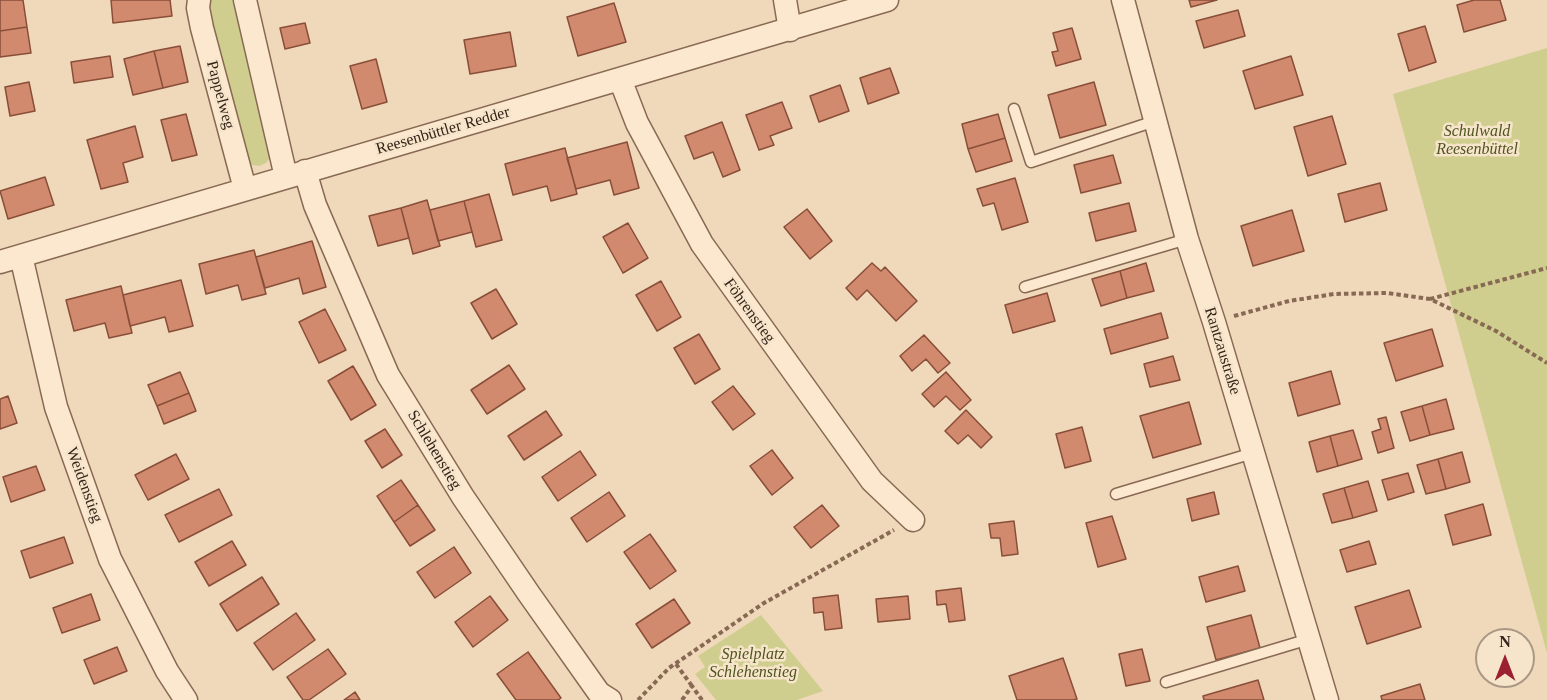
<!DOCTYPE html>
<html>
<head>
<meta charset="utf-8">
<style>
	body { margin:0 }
	#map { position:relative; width:1547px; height:700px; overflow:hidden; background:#f0d9bb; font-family:Georgia,serif }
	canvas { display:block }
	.north { position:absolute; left:1475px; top:628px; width:60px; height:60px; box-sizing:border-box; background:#f7e5cb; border:2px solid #aa9884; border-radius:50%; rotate:0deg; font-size:16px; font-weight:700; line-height:24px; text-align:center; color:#36241a }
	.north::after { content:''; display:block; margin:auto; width:21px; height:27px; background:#9b2031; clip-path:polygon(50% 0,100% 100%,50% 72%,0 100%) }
</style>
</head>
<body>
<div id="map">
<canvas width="1547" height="700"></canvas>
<div class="north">N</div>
</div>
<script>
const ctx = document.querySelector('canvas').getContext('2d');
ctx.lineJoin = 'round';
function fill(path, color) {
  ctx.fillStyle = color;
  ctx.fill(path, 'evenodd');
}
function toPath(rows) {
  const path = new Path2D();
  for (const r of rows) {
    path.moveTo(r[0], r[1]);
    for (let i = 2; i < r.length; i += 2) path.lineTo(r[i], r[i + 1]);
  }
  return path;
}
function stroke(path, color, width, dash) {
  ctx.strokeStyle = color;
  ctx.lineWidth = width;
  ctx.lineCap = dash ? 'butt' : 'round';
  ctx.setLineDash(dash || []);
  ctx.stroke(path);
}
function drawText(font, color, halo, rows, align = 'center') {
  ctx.font = font + ' Georgia,serif';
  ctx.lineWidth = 5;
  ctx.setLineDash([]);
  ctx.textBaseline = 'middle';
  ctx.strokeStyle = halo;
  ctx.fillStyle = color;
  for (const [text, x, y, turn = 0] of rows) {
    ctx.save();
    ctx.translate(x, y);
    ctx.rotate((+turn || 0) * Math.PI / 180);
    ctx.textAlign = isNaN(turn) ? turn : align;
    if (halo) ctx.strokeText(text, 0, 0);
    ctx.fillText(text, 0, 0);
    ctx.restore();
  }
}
fill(toPath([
	[206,0,233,0,270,158,266,163,259,166,252,165,246,159],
	[1547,48,1547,653,1393,94],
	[761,615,823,691,797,700,716,700,695,674,705,667,698,656]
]), '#cfce8e');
const building = toPath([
	[0,0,23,0,27,27,0,31,0,0],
	[111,0,170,0,172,16,113,23,111,0],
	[1189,0,1217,0,1191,7,1189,0],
	[1474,0,1500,0,1506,20,1464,32,1457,5,1474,0],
	[614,3,626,42,578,56,567,17,614,3],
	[1238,10,1245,36,1204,48,1196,21,1238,10],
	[305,23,310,43,285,49,280,28,305,23],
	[1425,26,1436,62,1409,71,1398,34,1425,26],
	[27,27,31,53,0,57,0,31,27,27],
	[1072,28,1081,59,1056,66,1052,52,1058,51,1053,33,1072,28],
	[510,32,516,66,470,74,464,40,510,32],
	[180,46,188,82,163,88,154,51,180,46],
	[154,51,163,88,133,95,124,59,154,51],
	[110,56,113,77,74,83,71,62,110,56],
	[1291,56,1303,95,1255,109,1243,71,1291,56],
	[376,59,387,102,362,109,350,66,376,59],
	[890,68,899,93,868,104,860,78,890,68],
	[29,82,35,111,10,116,5,87,29,82],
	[1094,82,1106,125,1060,138,1048,95,1094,82],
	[840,85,849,111,819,122,810,96,840,85],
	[782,102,792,128,770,136,774,145,759,150,746,115,782,102],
	[186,114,197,155,172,161,161,120,186,114],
	[998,114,1005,138,968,149,962,124,998,114],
	[1332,116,1346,164,1308,176,1294,127,1332,116],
	[722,122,740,170,723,177,713,152,694,159,685,136,722,122],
	[135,126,143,157,123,163,128,182,101,189,87,140,135,126],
	[1005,138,1012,161,976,172,968,149,1005,138],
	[627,142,639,188,614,195,610,180,576,189,567,158,627,142],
	[565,148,577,194,551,201,547,186,513,195,505,164,565,148],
	[1113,155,1121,183,1081,193,1074,165,1113,155],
	[45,177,54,205,8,219,0,191,45,177],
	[1015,178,1028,222,1002,230,994,203,983,206,977,189,1015,178],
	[1380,183,1387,210,1345,222,1338,194,1380,183],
	[489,194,502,240,476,247,464,201,489,194],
	[427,200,440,246,413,254,401,208,427,200],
	[464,201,472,232,438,241,430,210,464,201],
	[1129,203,1136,231,1096,241,1089,213,1129,203],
	[401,208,409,238,378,246,369,216,401,208],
	[807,209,832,241,810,259,784,227,807,209],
	[1292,210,1304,251,1253,266,1241,226,1292,210],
	[628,223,648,258,623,273,603,237,628,223],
	[312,241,326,287,303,294,299,278,265,288,256,257,312,241],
	[254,250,266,294,242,300,238,285,206,294,199,264,254,250],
	[872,263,881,271,885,267,917,301,896,321,867,290,857,300,846,288,872,263],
	[1146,263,1154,291,1127,298,1120,271,1146,263],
	[1120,271,1127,298,1101,306,1092,279,1120,271],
	[181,280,193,326,169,332,165,317,130,326,123,295,181,280],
	[661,281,681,317,657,331,636,295,661,281],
	[121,286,132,333,109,338,105,323,74,331,66,300,121,286],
	[496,289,517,324,492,339,471,303,496,289],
	[1047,293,1055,321,1013,333,1005,305,1047,293],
	[325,309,346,350,319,363,299,322,325,309],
	[1161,313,1168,338,1111,354,1104,329,1161,313],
	[1432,329,1443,366,1396,381,1384,343,1432,329],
	[699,334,720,369,695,384,674,348,699,334],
	[924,335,950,363,938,373,926,359,912,371,900,356,924,335],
	[1173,356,1180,380,1150,387,1144,364,1173,356],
	[509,365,525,389,487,414,471,390,509,365],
	[353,366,376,405,351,420,328,381,353,366],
	[1331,371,1340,404,1298,416,1289,383,1331,371],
	[180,372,189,393,157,406,148,385,180,372],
	[946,372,971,400,960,410,946,396,934,407,922,394,946,372],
	[733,386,755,414,733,430,712,402,733,386],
	[189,393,196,411,164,424,157,406,189,393],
	[8,396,17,423,0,429,0,399,8,396],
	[1446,399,1454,429,1430,435,1422,406,1446,399],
	[1189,402,1201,444,1153,458,1140,416,1189,402],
	[1422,406,1430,435,1410,441,1401,412,1422,406],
	[966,410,992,437,981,448,968,435,958,444,945,431,966,410],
	[546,411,562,435,524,460,508,436,546,411],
	[1386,417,1394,448,1378,453,1372,432,1381,429,1378,419,1386,417],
	[1082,427,1091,461,1065,468,1056,434,1082,427],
	[385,429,402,455,382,468,365,441,385,429],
	[1353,430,1362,459,1338,466,1330,436,1353,430],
	[1330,436,1338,466,1317,472,1309,442,1330,436],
	[772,450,793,478,772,495,750,466,772,450],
	[580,451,596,475,558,501,542,477,580,451],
	[1462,452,1470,482,1446,489,1438,459,1462,452],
	[176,454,189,479,148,500,135,475,176,454],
	[1438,459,1446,489,1426,494,1417,465,1438,459],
	[36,466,45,490,11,502,3,477,36,466],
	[1408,473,1414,492,1388,500,1382,480,1408,473],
	[401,480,418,505,394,522,377,496,401,480],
	[1368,481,1377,511,1353,518,1344,488,1368,481],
	[1344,488,1353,518,1332,523,1323,494,1344,488],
	[219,489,232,515,179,542,165,515,219,489],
	[609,492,625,516,587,542,571,518,609,492],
	[1214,492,1219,514,1192,521,1187,499,1214,492],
	[1483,504,1491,535,1453,545,1445,515,1483,504],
	[418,505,435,530,410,546,394,522,418,505],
	[822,505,839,526,811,548,794,527,822,505],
	[1112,516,1126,559,1098,567,1086,523,1112,516],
	[1014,521,1018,554,1002,556,1000,538,991,538,989,524,1014,521],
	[650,534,676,571,650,589,624,552,650,534],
	[64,537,73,563,30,578,21,551,64,537],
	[232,541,246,565,209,586,195,562,232,541],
	[1369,541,1376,564,1347,572,1340,550,1369,541],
	[454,547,471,573,435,598,417,572,454,547],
	[1238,566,1245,591,1206,602,1199,577,1238,566],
	[262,577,279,604,237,631,220,604,262,577],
	[961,588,965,620,949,622,946,604,937,605,936,591,961,588],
	[1409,590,1421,627,1367,644,1355,607,1409,590],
	[91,594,100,620,62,633,53,608,91,594],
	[838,595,842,628,825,630,823,612,814,613,813,598,838,595],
	[490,596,508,620,473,647,455,622,490,596],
	[908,596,910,619,878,622,876,599,908,596],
	[674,599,690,623,652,648,636,624,674,599],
	[296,613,315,640,273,670,254,643,296,613],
	[1251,615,1260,648,1216,660,1207,627,1251,615],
	[117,647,127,671,94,684,84,660,117,647],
	[328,649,346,674,309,700,303,700,287,677,328,649],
	[1142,649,1150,681,1126,686,1119,654,1142,649],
	[528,652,561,698,558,700,516,700,497,674,528,652],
	[1063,658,1077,699,1073,700,1017,700,1009,676,1063,658],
	[1258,680,1264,700,1204,700,1203,696,1258,680],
	[1420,684,1425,700,1382,700,1381,696,1420,684],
	[355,692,360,700,344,700,355,692]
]);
fill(building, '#d18a6e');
stroke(building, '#894e38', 1.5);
const lane = toPath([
	[1014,109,1031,162,1155,121],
	[1025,287,1187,239],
	[1116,494,1253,453],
	[1166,682,1309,639]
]);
const street = toPath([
	[199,0,198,8,202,28,245,189],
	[245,0,286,177],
	[785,0,790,30],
	[1123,0,1187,239,1214,322,1327,700],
	[620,79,637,123,702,244,872,481,913,520],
	[305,171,315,205,388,375,463,497,529,594,599,693,610,700],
	[21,256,56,407,110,559,167,671,186,700],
	[0,262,887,0]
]);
stroke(lane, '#886954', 13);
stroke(street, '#886954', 25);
stroke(toPath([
	[1430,299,1547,268],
	[1234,316,1289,301,1334,294,1387,293,1430,299,1496,331,1547,363],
	[676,664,692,686],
	[638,700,669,668,764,603,894,530],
	[682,700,692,686,702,700]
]), '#886954', 4, [4.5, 3]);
stroke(lane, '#fbe8ce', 10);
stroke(street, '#fbe8ce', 22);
drawText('16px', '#36241a', '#f7e5cb', [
	["Pappelweg",220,95,75],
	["Reesenbüttler Redder",443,131,-16],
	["Föhrenstieg",749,311,54],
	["Rantzaustraße",1222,351,73],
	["Schlehenstieg",434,450,59],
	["Weidenstieg",84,485,70]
]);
drawText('italic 16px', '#4e541f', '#f7e5cb', [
	["Schulwald",1477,132],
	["Reesenbüttel",1477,150],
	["Spielplatz",753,655],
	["Schlehenstieg",753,673]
]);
</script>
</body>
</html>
